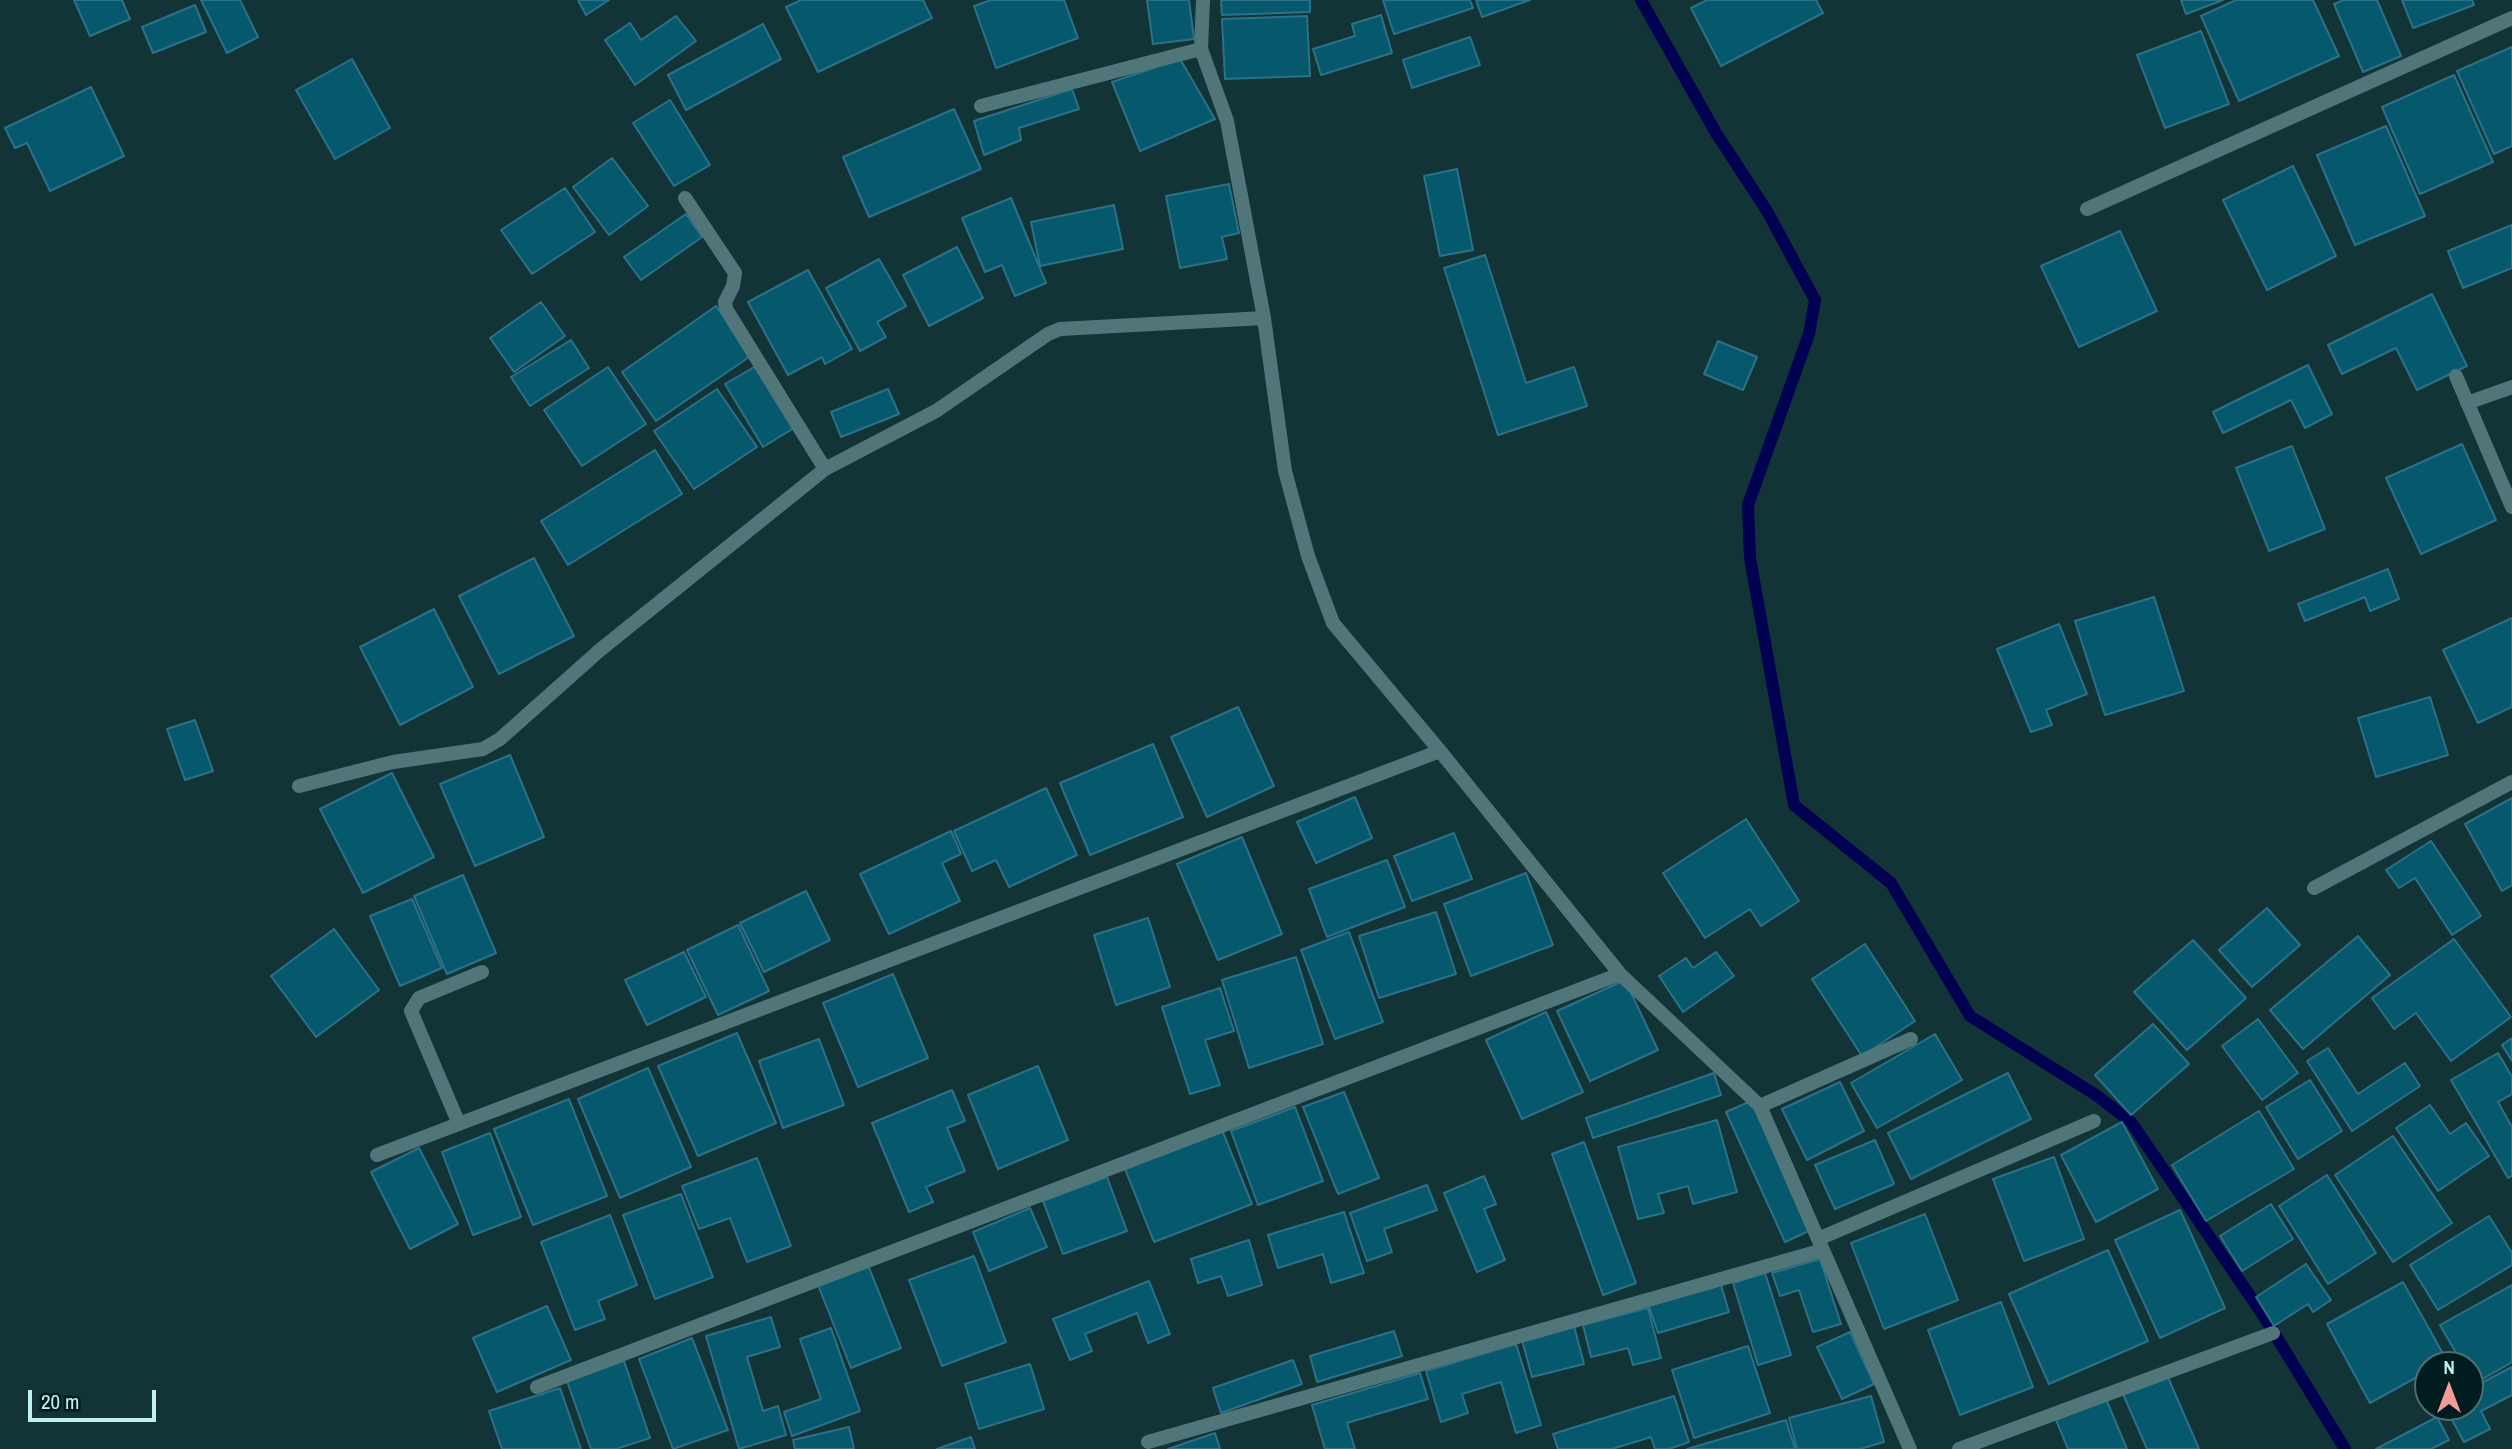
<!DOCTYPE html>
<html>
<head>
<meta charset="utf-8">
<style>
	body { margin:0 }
	#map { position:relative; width:2512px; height:1449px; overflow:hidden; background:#133437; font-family:"Archivo Narrow",sans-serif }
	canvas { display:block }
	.north { position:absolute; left:2414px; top:1351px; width:70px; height:70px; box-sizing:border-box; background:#001c1e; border:2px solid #4d7173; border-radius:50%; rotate:0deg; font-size:19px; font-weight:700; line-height:28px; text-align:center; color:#c1f0f3 }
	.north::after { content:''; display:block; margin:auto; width:24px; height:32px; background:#f59b98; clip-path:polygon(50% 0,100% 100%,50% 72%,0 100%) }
	.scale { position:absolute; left:28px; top:1390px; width:128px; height:32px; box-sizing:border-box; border:4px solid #c1f0f3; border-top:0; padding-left:9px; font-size:21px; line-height:24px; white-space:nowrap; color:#c1f0f3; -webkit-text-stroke:5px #001c1e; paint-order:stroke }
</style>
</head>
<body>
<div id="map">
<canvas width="2512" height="1449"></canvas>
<div class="north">N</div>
<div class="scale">20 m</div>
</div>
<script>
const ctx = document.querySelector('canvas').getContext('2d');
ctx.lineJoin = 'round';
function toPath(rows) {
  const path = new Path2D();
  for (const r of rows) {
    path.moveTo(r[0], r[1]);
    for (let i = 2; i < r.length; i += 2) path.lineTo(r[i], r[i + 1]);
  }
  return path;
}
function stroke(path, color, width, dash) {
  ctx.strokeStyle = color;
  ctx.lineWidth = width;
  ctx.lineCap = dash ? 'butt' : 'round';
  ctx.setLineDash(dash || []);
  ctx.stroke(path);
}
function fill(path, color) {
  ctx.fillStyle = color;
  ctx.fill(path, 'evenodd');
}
stroke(toPath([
	[1641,0,1716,133,1767,211,1815,300,1809,334,1748,505,1750,558,1794,805,1891,883,1970,1016,2096,1095,2131,1122,2263,1315,2345,1449]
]), '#000151', 12);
const building = toPath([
	[74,0,122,0,130,19,90,36,74,0],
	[201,0,240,0,258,37,227,53,201,0],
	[578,0,609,0,586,15,578,0],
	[801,0,923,0,932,18,818,72,786,7,801,0],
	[991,0,1064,0,1078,38,996,68,974,6,991,0],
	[1147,0,1189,0,1194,39,1153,44,1147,0],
	[1221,0,1310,0,1310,12,1222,15,1221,0],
	[1383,0,1470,0,1473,8,1394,34,1383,0],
	[1476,0,1530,0,1482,17,1476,0],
	[1707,0,1816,0,1823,13,1721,66,1691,8,1707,0],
	[2181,0,2223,0,2186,14,2181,0],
	[2236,0,2313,0,2339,56,2239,101,2201,16,2236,0],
	[2344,0,2377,0,2401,56,2363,72,2334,4,2344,0],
	[2402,0,2472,0,2474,5,2413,28,2402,0],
	[195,5,206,32,153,53,142,27,195,5],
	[1381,15,1392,53,1321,75,1313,49,1355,36,1352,24,1381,15],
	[676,16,696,41,635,85,605,40,630,23,641,40,676,16],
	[1307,16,1310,76,1225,79,1222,19,1307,16],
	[763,24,781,59,686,110,668,75,763,24],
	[2201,31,2229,104,2165,128,2137,55,2201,31],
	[1470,37,1480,65,1412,88,1403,60,1470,37],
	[2512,47,2512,146,2494,154,2457,71,2512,47],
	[352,59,390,128,335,159,296,90,352,59],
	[1180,59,1215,119,1140,151,1112,82,1180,59],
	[2454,75,2493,162,2420,194,2382,107,2454,75],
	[91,87,124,156,50,191,27,143,15,148,5,128,91,87],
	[1072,89,1079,109,1019,128,1021,140,984,155,974,121,1072,89],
	[670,100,710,165,674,186,633,123,670,100],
	[954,109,981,169,869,217,843,157,954,109],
	[2386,126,2425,216,2355,245,2317,155,2386,126],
	[612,158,648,206,609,235,573,187,612,158],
	[2293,166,2336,256,2267,290,2223,200,2293,166],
	[1457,169,1473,250,1440,256,1424,176,1457,169],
	[1229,184,1239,233,1222,237,1227,259,1180,268,1166,196,1229,184],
	[565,188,595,232,532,274,501,230,565,188],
	[1011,198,1046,283,1015,296,1002,265,985,272,962,218,1011,198],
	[1114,205,1123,249,1040,266,1031,222,1114,205],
	[686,214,702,237,641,280,624,257,686,214],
	[2512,225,2512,268,2463,288,2448,251,2512,225],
	[2120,231,2157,311,2079,347,2041,266,2120,231],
	[957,247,983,298,929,326,903,275,957,247],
	[1485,255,1526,383,1574,367,1587,406,1498,435,1444,268,1485,255],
	[879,259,906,306,877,322,886,337,860,351,826,288,879,259],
	[808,270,852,349,825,364,822,357,788,375,748,302,808,270],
	[2432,294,2467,366,2417,390,2396,348,2342,374,2328,345,2432,294],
	[541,302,565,336,514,372,490,338,541,302],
	[716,306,752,355,656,421,622,372,716,306],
	[571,340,589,368,530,406,511,377,571,340],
	[1718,341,1757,357,1743,390,1704,374,1718,341],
	[2308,365,2332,414,2305,428,2291,400,2223,433,2213,412,2308,365],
	[756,366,794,428,763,447,725,384,756,366],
	[608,367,646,424,582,466,544,410,608,367],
	[717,389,757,447,694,489,654,431,717,389],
	[888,389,899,414,841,437,831,412,888,389],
	[2462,444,2496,520,2421,554,2386,478,2462,444],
	[2292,446,2325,529,2269,551,2236,468,2292,446],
	[655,450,682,494,568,565,541,521,655,450],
	[534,558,574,636,499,674,459,596,534,558],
	[2388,569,2399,599,2370,611,2365,597,2305,621,2298,604,2388,569],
	[2154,597,2184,691,2105,715,2075,621,2154,597],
	[434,609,473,687,400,725,360,647,434,609],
	[2512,618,2512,707,2478,723,2443,650,2512,618],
	[2059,624,2087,694,2046,710,2052,725,2031,732,1997,649,2059,624],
	[2430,697,2448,755,2376,777,2358,718,2430,697],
	[1238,707,1274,786,1207,817,1171,737,1238,707],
	[195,720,213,771,185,780,167,729,195,720],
	[1153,744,1183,817,1090,855,1060,783,1153,744],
	[510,755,544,837,475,866,440,784,510,755],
	[392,773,434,857,363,893,320,809,392,773],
	[1046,788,1077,855,1009,887,996,860,972,871,954,831,1046,788],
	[1355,797,1372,838,1316,863,1297,822,1355,797],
	[2512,798,2512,885,2502,891,2465,824,2512,798],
	[1746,819,1799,901,1761,926,1750,909,1705,938,1663,873,1746,819],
	[951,831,961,854,942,863,960,901,889,934,860,874,951,831],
	[1454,833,1472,879,1412,901,1394,856,1454,833],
	[1242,837,1282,934,1218,960,1177,864,1242,837],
	[2431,841,2481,916,2452,935,2415,878,2399,888,2386,870,2431,841],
	[1387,860,1405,907,1327,937,1309,889,1387,860],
	[1526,873,1553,945,1471,976,1444,904,1526,873],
	[463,875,496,953,447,974,414,896,463,875],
	[806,891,830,940,764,972,740,923,806,891],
	[412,899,442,968,400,986,370,916,412,899],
	[2267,908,2300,945,2252,987,2219,950,2267,908],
	[1436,912,1456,974,1379,998,1359,936,1436,912],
	[1148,918,1170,987,1116,1005,1094,935,1148,918],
	[738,925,769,991,718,1015,687,950,738,925],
	[334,929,379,990,316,1037,271,976,334,929],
	[1349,932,1383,1022,1335,1039,1301,950,1349,932],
	[2358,936,2390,975,2303,1049,2270,1010,2358,936],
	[2454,939,2511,1017,2451,1061,2416,1013,2394,1029,2372,998,2454,939],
	[2193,940,2246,998,2187,1050,2134,992,2193,940],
	[1865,944,1915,1021,1862,1056,1812,979,1865,944],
	[684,952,706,997,647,1025,625,980,684,952],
	[1716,952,1734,976,1683,1012,1659,976,1686,958,1693,968,1716,952],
	[1296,957,1323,1044,1249,1068,1222,980,1296,957],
	[893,974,928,1058,858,1087,823,1003,893,974],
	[1625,980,1658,1050,1590,1081,1557,1011,1625,980],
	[1220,988,1234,1031,1205,1040,1220,1085,1190,1094,1162,1007,1220,988],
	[1546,1012,1583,1092,1522,1119,1486,1040,1546,1012],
	[2258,1019,2298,1073,2262,1100,2222,1046,2258,1019],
	[2153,1024,2189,1064,2131,1115,2095,1075,2153,1024],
	[737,1033,776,1123,698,1156,658,1066,737,1033],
	[1935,1034,1962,1080,1877,1128,1851,1083,1935,1034],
	[2512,1038,2512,1061,2502,1045,2512,1038],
	[819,1039,844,1105,783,1128,759,1061,819,1039],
	[2328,1048,2358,1094,2405,1063,2420,1086,2352,1131,2307,1061,2328,1048],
	[2498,1053,2512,1077,2512,1094,2498,1102,2512,1127,2512,1176,2508,1178,2451,1080,2498,1053],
	[1038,1066,1068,1140,998,1169,968,1095,1038,1066],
	[648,1068,691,1167,620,1198,578,1099,648,1068],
	[1714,1073,1721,1095,1593,1138,1586,1118,1714,1073],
	[2008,1073,2031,1119,1911,1179,1888,1133,2008,1073],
	[2310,1080,2342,1131,2298,1159,2266,1107,2310,1080],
	[1840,1082,1864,1131,1807,1160,1782,1109,1840,1082],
	[952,1090,965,1121,947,1128,965,1171,926,1187,933,1202,909,1212,872,1123,952,1090],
	[1344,1092,1379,1178,1338,1194,1303,1107,1344,1092],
	[569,1099,607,1196,533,1225,494,1129,569,1099],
	[1751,1101,1811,1230,1785,1242,1726,1112,1751,1101],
	[2430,1105,2450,1134,2466,1123,2489,1156,2438,1191,2396,1128,2430,1105],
	[1295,1107,1323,1181,1258,1205,1231,1131,1295,1107],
	[2259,1111,2294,1169,2206,1221,2172,1165,2259,1111],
	[1717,1120,1737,1192,1693,1204,1688,1186,1658,1194,1664,1213,1638,1219,1618,1147,1717,1120],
	[2122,1122,2158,1189,2096,1222,2061,1155,2122,1122],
	[1222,1130,1252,1204,1154,1242,1125,1169,1222,1130],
	[490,1133,521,1217,473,1235,442,1152,490,1133],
	[2393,1136,2452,1223,2393,1262,2335,1175,2393,1136],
	[1875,1140,1894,1184,1835,1209,1815,1165,1875,1140],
	[1584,1142,1636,1283,1603,1295,1552,1154,1584,1142],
	[419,1148,458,1224,410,1249,371,1172,419,1148],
	[2054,1157,2084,1239,2024,1261,1993,1179,2054,1157],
	[757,1158,791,1246,747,1262,730,1218,699,1229,682,1186,757,1158],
	[2327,1175,2376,1253,2328,1284,2279,1206,2327,1175],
	[1484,1176,1496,1204,1484,1209,1505,1260,1477,1272,1444,1193,1484,1176],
	[1107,1177,1127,1231,1063,1254,1043,1201,1107,1177],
	[1427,1185,1437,1210,1384,1229,1392,1252,1367,1261,1350,1213,1427,1185],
	[681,1194,713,1277,655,1299,623,1215,681,1194],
	[2271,1204,2293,1239,2242,1271,2220,1236,2271,1204],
	[1030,1208,1047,1247,989,1271,973,1232,1030,1208],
	[2180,1210,2225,1308,2160,1338,2115,1240,2180,1210],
	[1344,1212,1364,1273,1331,1283,1323,1254,1278,1268,1268,1235,1344,1212],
	[1925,1214,1958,1300,1884,1329,1851,1243,1925,1214],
	[610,1215,637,1285,598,1301,605,1319,575,1330,541,1242,610,1215],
	[2489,1216,2512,1253,2512,1265,2438,1310,2410,1265,2489,1216],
	[1249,1240,1262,1285,1228,1296,1221,1276,1198,1283,1191,1259,1249,1240],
	[2108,1250,2148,1341,2049,1384,2009,1294,2108,1250],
	[974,1256,1006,1342,942,1366,909,1280,974,1256],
	[1820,1259,1841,1324,1813,1332,1799,1290,1780,1296,1772,1273,1820,1259],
	[2306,1264,2331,1300,2313,1312,2308,1304,2274,1326,2256,1297,2306,1264],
	[868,1265,901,1348,851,1368,818,1285,868,1265],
	[1765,1273,1791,1355,1758,1365,1733,1283,1765,1273],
	[1149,1281,1170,1334,1148,1343,1137,1313,1085,1334,1092,1351,1070,1360,1053,1319,1149,1281],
	[2403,1282,2447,1361,2440,1365,2428,1365,2428,1371,2370,1403,2327,1324,2403,1282],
	[1721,1285,1729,1312,1658,1333,1649,1306,1721,1285],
	[2512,1285,2512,1362,2474,1384,2470,1378,2470,1365,2463,1365,2440,1325,2512,1285],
	[2001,1302,2033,1387,1960,1415,1928,1330,2001,1302],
	[547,1306,571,1360,497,1392,473,1338,547,1306],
	[1648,1308,1661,1358,1633,1365,1628,1348,1591,1357,1583,1325,1648,1308],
	[771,1317,780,1347,747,1357,763,1411,778,1406,786,1435,739,1449,706,1336,771,1317],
	[1574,1326,1584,1364,1532,1377,1522,1340,1574,1326],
	[831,1328,860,1411,792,1436,784,1412,821,1399,800,1339,831,1328],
	[1394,1331,1402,1356,1317,1382,1310,1356,1394,1331],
	[1850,1332,1874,1384,1842,1399,1817,1347,1850,1332],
	[692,1338,728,1430,673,1449,639,1359,692,1338],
	[1516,1344,1541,1425,1516,1433,1501,1382,1462,1394,1468,1413,1441,1422,1426,1371,1516,1344],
	[1748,1346,1770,1413,1694,1438,1672,1370,1748,1346],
	[1293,1360,1302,1384,1221,1413,1213,1388,1293,1360],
	[624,1361,650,1438,616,1449,591,1449,567,1381,624,1361],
	[1030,1364,1044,1409,979,1429,965,1384,1030,1364],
	[2512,1367,2512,1395,2481,1411,2490,1429,2464,1442,2445,1407,2470,1407,2470,1389,2512,1367],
	[1420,1373,1428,1399,1347,1423,1355,1449,1325,1449,1312,1405,1420,1373],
	[2167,1375,2199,1449,2147,1449,2123,1394,2167,1375],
	[560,1388,581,1449,502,1449,489,1411,560,1388],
	[1674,1396,1689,1442,1669,1449,1655,1449,1651,1437,1612,1449,1558,1449,1553,1434,1674,1396],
	[1871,1396,1884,1442,1860,1449,1797,1449,1789,1418,1871,1396],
	[2106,1399,2127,1449,2068,1449,2056,1420,2106,1399],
	[2437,1417,2449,1440,2431,1449,2376,1449,2437,1417],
	[1786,1420,1795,1449,1687,1449,1786,1420],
	[849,1427,854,1449,795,1449,793,1440,849,1427],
	[1215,1433,1220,1449,1168,1449,1215,1433],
	[971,1437,975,1449,937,1449,971,1437]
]);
fill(building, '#06586d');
stroke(building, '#2b7187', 2);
stroke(toPath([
	[1203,0,1201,49,1227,121,1264,318,1285,471,1308,556,1333,623,1440,751,1620,974,1760,1106,1910,1449],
	[981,106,1201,49],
	[685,198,735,273,733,286,725,302,726,309,825,469],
	[2087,209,2512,18],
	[2456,376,2512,507],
	[2467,403,2512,387],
	[299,786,393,762,483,749,500,739,600,650,825,469,936,411,1048,334,1060,329,1264,318],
	[2314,888,2512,782],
	[1760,1106,1911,1039],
	[459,1124,411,1011,419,998,482,972],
	[377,1155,1440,751],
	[1818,1239,2094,1121],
	[537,1387,1620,974],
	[1148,1442,1823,1250],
	[1959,1449,2273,1333]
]), '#507679', 14);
</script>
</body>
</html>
